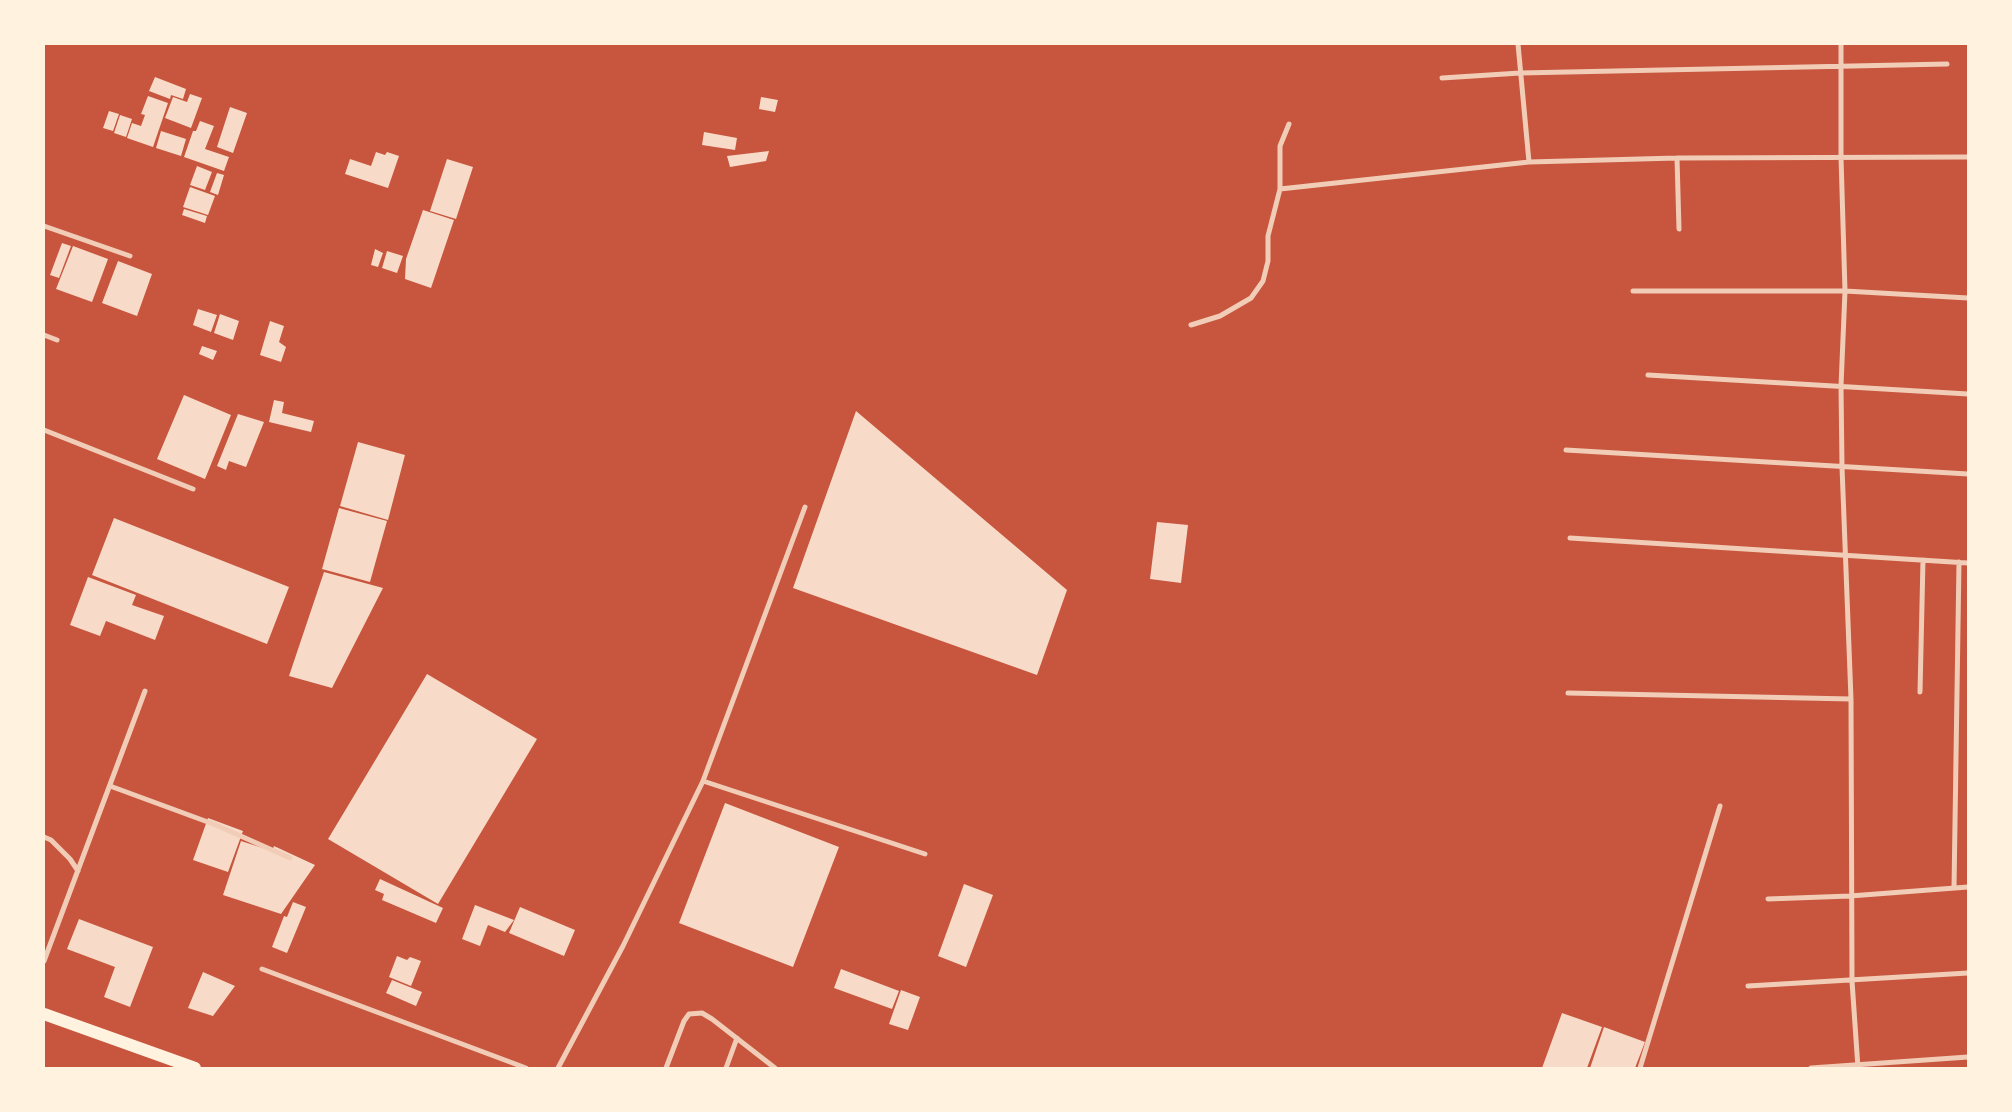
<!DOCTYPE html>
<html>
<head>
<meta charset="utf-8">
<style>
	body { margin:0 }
	#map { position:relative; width:2012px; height:1112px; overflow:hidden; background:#c8553d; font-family:"Public Sans",sans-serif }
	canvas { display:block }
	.frame { position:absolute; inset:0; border:45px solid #fff3e0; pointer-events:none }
</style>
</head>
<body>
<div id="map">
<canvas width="2012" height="1112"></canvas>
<div class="frame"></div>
</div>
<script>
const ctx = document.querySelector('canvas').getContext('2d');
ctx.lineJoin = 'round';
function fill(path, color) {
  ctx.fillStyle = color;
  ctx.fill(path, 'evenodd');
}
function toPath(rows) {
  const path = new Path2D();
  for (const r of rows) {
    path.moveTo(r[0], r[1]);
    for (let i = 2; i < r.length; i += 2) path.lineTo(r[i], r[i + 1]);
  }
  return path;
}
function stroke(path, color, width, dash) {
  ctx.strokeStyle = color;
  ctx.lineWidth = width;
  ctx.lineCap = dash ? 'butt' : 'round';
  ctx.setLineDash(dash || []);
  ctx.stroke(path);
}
fill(toPath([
	[155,77,186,89,183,99,171,95,170,99,149,91],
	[190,94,202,98,191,128,165,118,173,97,187,102],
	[148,96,168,103,153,147,127,138,132,123,141,126,145,115,141,114],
	[761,97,778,100,775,112,759,109],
	[230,107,247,113,233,153,217,147],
	[109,111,119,114,113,131,103,128],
	[120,115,132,119,126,137,114,133],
	[200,121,214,126,205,149,229,157,224,171,184,157,193,131,196,131],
	[161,131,186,139,181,156,156,148],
	[704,132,737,138,735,150,702,145],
	[769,151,766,161,730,167,727,156],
	[376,152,385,155,387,152,399,156,388,188,345,174,350,159,371,166],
	[447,159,473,167,456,219,430,211],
	[197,166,212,172,205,190,190,185],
	[217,173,224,175,218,195,210,192],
	[190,187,215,196,208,215,183,207],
	[184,209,207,216,205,223,182,215],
	[423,210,454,220,431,288,405,279,406,259],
	[62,243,71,246,59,278,50,275],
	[73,246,108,259,92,302,56,289],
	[375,249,383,253,378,267,371,265],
	[387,251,403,256,397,273,382,268],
	[118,261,152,274,137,316,102,303],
	[198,309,217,315,211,332,193,325],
	[220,314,239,321,233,340,214,333],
	[270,321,284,326,279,342,286,347,281,362,260,355],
	[202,346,217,351,213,360,199,354],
	[184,395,231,415,205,479,157,459],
	[274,400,284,402,282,413,314,421,311,432,269,422],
	[856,411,1067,590,1037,675,793,588],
	[238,414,264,422,246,467,229,461,226,470,217,466],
	[358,442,405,455,388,520,340,506],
	[339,508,387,521,370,582,322,569],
	[114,518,289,587,267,644,92,575],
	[1157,522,1188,525,1181,583,1150,579],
	[324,572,383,588,332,688,289,676],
	[88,577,136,595,132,605,164,616,155,640,106,621,100,636,70,625],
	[427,674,537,739,438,904,328,839],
	[725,803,839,847,793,967,679,923],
	[208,818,243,831,228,872,193,860],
	[241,841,272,851,274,846,315,865,281,914,223,895],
	[380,879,443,908,436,923,382,900,384,894,375,890],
	[964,884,993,895,966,967,938,956],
	[293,902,306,907,287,953,272,947,284,916,287,917],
	[475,905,514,920,505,932,488,925,480,946,462,939],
	[520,907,575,930,564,956,509,933],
	[79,919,153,947,130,1007,104,997,115,967,67,949],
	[397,956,407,960,410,957,421,961,411,986,389,977],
	[841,969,899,991,892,1009,834,988],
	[203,972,235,986,213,1016,188,1008],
	[392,980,422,992,416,1006,386,993],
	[901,990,920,997,908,1030,889,1024],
	[1562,1013,1602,1027,1587,1068,1542,1068],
	[1604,1027,1645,1042,1635,1068,1590,1068]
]), '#f7dbc8');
stroke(toPath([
	[1518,44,1529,162],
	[1841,44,1841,157,1845,291,1841,386,1842,467,1851,699,1852,981,1858,1068],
	[1442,78,1520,73,1947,64],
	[1677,158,1679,229],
	[1280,189,1529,162,1677,158,1968,157],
	[44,226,130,256],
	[1633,291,1845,291,1968,298],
	[1191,325,1220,316,1251,298,1263,281,1268,261,1268,236,1280,189,1280,146,1289,124],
	[44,335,57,340],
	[1648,375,1968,394],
	[44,430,193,489],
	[1566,450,1968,474],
	[1570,538,1968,563],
	[1920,692,1923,560],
	[1568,693,1851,699],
	[703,781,925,854],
	[110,786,216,825,290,858],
	[44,837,51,840,70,859,78,871],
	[1954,888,1959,562],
	[1768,899,1850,896,1968,887],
	[44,961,145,691],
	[262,969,526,1068],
	[1748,986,1968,973],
	[558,1068,623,946,703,781,805,507],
	[666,1068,684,1021,689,1014,702,1013,712,1019,775,1068],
	[726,1068,737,1038],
	[1640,1068,1720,806],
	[1811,1068,1968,1057]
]), '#f1ccb7', 5);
stroke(toPath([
	[44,1014,195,1068]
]), '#fff3e0', 12);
</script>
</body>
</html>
